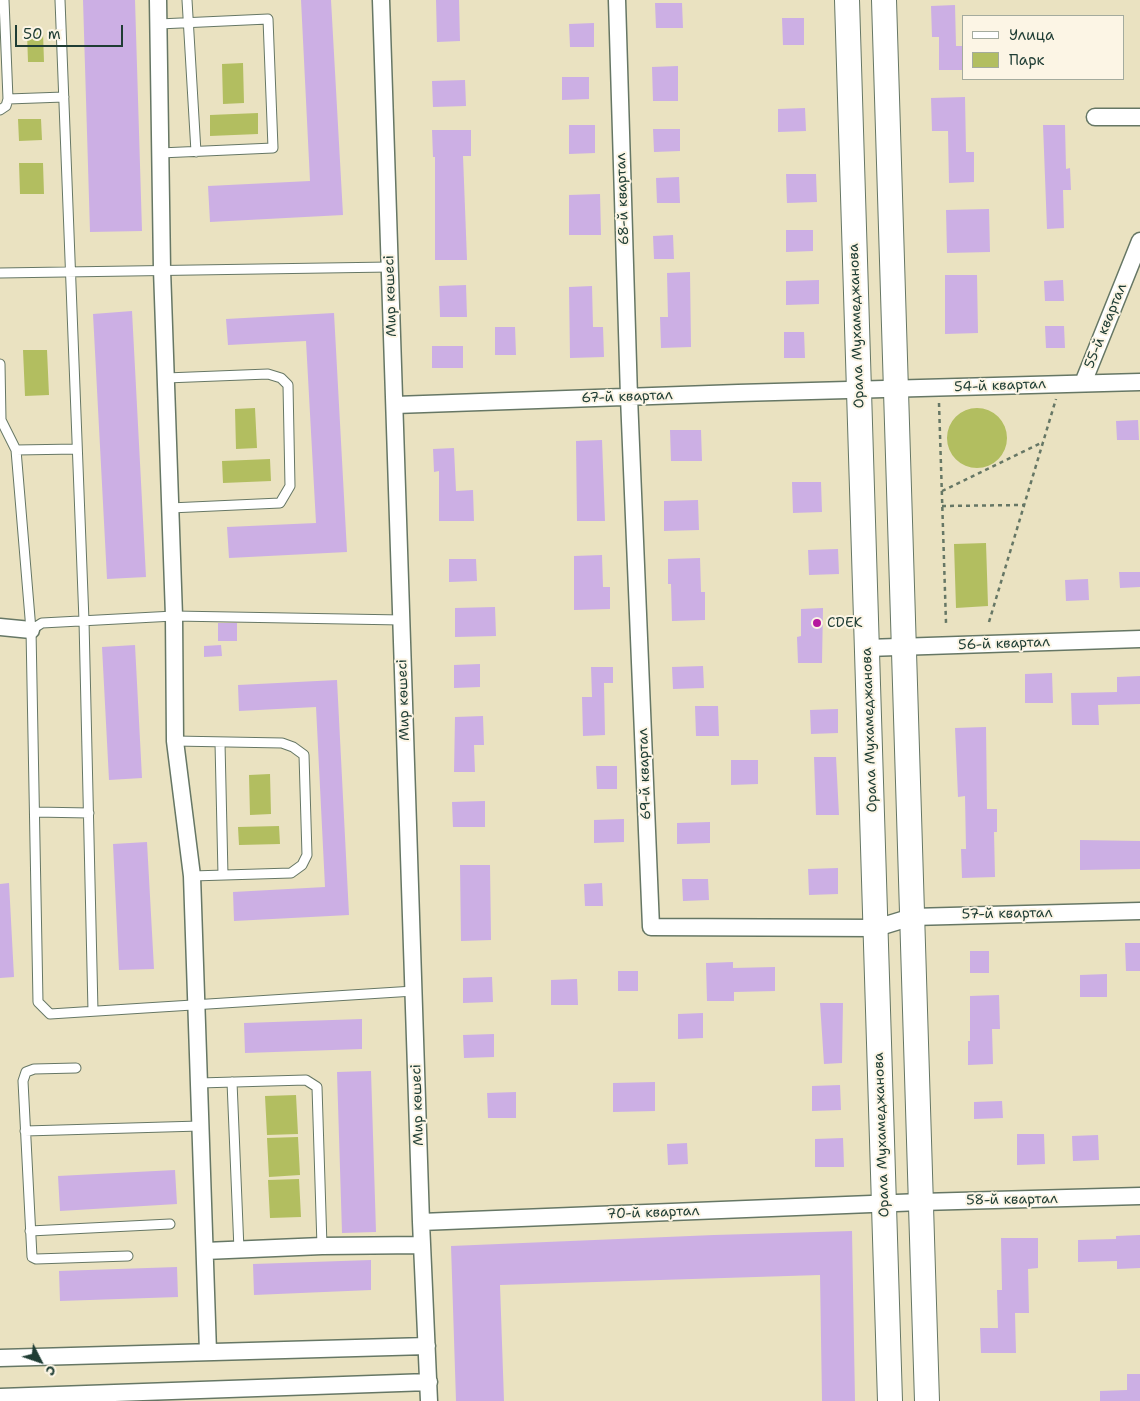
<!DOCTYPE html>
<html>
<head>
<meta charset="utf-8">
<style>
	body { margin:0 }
	#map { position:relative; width:1140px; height:1401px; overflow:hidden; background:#eae2c1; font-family:"Shantell Sans",sans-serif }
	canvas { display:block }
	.legend { position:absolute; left:962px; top:15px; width:162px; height:65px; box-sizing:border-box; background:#fcf5e5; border:1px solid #a4ab9e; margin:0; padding:6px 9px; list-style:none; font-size:15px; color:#1f3d34 }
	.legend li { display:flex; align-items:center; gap:10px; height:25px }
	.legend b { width:25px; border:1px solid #a4ab9e }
	.north { position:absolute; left:15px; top:1336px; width:50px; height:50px; -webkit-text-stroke:4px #fcf5e5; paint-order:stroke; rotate:131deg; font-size:14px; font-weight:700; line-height:20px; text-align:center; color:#1f3d34 }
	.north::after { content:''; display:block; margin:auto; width:18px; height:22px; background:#1f3d34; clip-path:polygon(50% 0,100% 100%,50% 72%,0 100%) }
	.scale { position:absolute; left:15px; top:25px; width:108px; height:22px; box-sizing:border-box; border:2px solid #1f3d34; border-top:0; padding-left:6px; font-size:15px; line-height:18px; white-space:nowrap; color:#1f3d34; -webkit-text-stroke:4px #fcf5e5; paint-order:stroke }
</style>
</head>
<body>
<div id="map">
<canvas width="1140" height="1401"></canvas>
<ul class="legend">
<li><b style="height:6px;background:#fff"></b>Улица</li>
<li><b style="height:14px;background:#b2be60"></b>Парк</li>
</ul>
<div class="north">С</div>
<div class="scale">50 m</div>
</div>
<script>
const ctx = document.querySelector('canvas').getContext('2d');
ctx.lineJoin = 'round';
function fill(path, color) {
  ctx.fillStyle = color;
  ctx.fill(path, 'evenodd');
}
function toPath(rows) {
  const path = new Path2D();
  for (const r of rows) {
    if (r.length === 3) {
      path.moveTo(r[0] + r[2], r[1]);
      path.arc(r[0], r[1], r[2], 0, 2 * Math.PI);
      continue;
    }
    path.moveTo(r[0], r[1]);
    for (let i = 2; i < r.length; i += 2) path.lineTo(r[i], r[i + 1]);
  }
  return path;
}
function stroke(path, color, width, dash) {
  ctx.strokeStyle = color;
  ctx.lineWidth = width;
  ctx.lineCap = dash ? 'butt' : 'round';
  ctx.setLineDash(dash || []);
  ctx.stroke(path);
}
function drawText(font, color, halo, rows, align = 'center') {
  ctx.font = font + ' "Shantell Sans",sans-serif';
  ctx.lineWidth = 4;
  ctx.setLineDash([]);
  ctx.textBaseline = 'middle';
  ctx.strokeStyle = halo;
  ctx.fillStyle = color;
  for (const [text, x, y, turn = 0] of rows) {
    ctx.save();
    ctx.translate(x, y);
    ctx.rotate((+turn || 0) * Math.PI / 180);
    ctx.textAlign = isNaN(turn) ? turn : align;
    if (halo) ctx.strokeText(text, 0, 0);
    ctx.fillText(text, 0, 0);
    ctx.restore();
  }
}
fill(toPath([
	[43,32,44,62,28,62,27,33],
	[243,63,244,103,223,104,222,64],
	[258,113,258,134,210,136,210,115],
	[18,119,41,119,42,140,19,141],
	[19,163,43,163,44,194,20,194],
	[23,350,47,350,49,395,25,396],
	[977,438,30],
	[255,408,257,448,236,449,235,409],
	[270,459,271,481,223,483,222,461],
	[986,543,988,606,956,608,954,544],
	[270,774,271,814,250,815,249,775],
	[279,826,280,844,239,845,238,827],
	[296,1095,298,1134,267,1135,265,1096],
	[298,1137,300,1175,269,1177,267,1138],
	[299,1179,301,1217,270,1218,268,1180]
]), '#b2be60');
fill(toPath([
	[83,0,135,0,142,231,90,232],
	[301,0,331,0,343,215,210,222,208,186,310,181],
	[436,0,459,0,460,41,437,42],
	[655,3,682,3,683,28,656,28],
	[955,5,956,46,964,46,964,70,939,70,939,37,932,37,931,6],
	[782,18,804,18,804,45,783,45],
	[594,23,594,47,570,47,569,24],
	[678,66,678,101,653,101,652,67],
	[562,77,589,77,589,99,562,100],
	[465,80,466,106,433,107,432,81],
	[965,97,966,152,974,152,974,182,949,183,948,131,932,131,931,98],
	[805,108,806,131,778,132,778,109],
	[569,125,595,125,595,153,569,154],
	[1043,125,1065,125,1066,169,1070,168,1071,190,1063,190,1064,228,1047,229],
	[653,129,680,129,680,151,654,152],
	[432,130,471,130,471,156,463,156,467,260,435,260,435,157,433,157],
	[786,174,816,174,817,202,787,203],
	[679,177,680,203,657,203,656,178],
	[600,194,601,235,569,235,569,195],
	[989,209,990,252,947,253,946,210],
	[786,230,813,230,813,251,786,252],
	[673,235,674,259,654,259,653,236],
	[690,272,691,347,661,348,660,317,668,317,667,273],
	[945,275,977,275,978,333,945,334],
	[819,280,819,304,786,305,786,281],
	[1063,280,1064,301,1045,301,1044,281],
	[466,285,467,317,440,317,439,286],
	[592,286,593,327,603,327,604,357,570,358,569,287],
	[132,311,146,577,107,579,93,314],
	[334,313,347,552,229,558,227,527,316,523,306,341,228,345,226,319],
	[1045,326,1064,326,1065,348,1046,348],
	[495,327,515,327,516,355,495,355],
	[784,332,804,332,805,358,784,358],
	[432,346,463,346,463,368,432,368],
	[1138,420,1139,440,1117,440,1116,421],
	[670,430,701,430,702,461,671,461],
	[602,440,605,521,577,521,576,441],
	[454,448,456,491,473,490,474,521,439,521,439,471,434,472,433,449],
	[792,482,821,482,822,512,793,513],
	[698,500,699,530,664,531,664,501],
	[838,549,839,574,809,575,808,550],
	[602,555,603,587,610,587,610,609,574,610,574,556],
	[700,558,701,592,705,592,705,620,672,621,671,584,668,584,668,559],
	[449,559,476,559,477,581,449,582],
	[1119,572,1140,572,1140,587,1120,588],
	[1088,579,1089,600,1066,601,1065,580],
	[495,607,496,636,455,637,455,608],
	[823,608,822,663,798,663,797,637,801,636,801,609],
	[218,623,237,623,237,641,218,641],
	[135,645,142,778,109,780,102,647],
	[221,645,222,656,204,657,204,646],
	[480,664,480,687,454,688,454,665],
	[703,666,704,688,673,689,672,667],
	[591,667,613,667,613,683,604,683,605,735,583,736,582,697,592,697],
	[1052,673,1053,703,1025,703,1025,674],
	[1140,676,1140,704,1098,705,1099,725,1072,725,1071,693,1117,692,1117,677],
	[337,680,349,915,234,921,233,892,325,887,316,707,239,711,238,685],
	[695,706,718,706,719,736,696,736],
	[838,709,838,733,811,734,810,710],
	[483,716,484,745,474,745,475,772,454,772,455,717],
	[986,727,987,809,997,809,997,832,994,832,995,877,962,878,961,849,966,849,965,796,958,797,955,728],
	[814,757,836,757,839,815,816,815],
	[731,760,758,760,758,784,731,785],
	[596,766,617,766,617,789,597,789],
	[485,801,485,827,453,827,452,802],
	[624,819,624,842,594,843,594,820],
	[710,822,710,843,677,844,677,823],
	[1080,840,1140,841,1140,869,1080,870],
	[147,842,154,969,119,970,113,844],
	[460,865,490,865,491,940,461,941],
	[838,868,838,894,809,895,808,869],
	[682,879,708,879,709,900,683,901],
	[9,883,14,977,0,978,0,884],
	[602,883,603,906,585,906,584,884],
	[1125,943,1140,943,1140,971,1126,971],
	[970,951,989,951,989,973,970,973],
	[733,962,733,968,775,967,775,991,734,992,734,1001,707,1001,706,963],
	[618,971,638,971,638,991,618,991],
	[1107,974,1107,997,1080,997,1080,975],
	[492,977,493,1002,463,1003,463,978],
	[577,979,578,1005,551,1005,551,980],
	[999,995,1000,1029,992,1029,993,1064,968,1065,968,1041,970,1041,970,996],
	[820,1003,843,1003,842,1063,824,1064],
	[703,1013,703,1038,678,1039,678,1014],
	[362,1019,362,1049,245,1053,244,1023],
	[494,1034,494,1057,464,1058,463,1035],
	[371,1071,376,1232,342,1233,337,1072],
	[655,1082,655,1111,613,1112,613,1083],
	[840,1085,841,1110,812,1111,812,1086],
	[516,1092,516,1118,488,1118,487,1093],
	[1002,1101,1003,1118,974,1119,974,1102],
	[1017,1134,1044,1134,1045,1164,1017,1165],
	[1098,1135,1099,1160,1073,1161,1072,1136],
	[843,1138,844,1167,815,1167,815,1139],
	[687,1143,688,1164,668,1165,667,1144],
	[175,1170,177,1204,60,1211,58,1176],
	[852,1231,855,1401,822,1401,820,1275,500,1285,504,1401,456,1401,451,1246,714,1235],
	[1140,1235,1140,1268,1117,1269,1117,1261,1078,1262,1078,1240,1116,1239,1116,1236],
	[1001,1238,1038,1238,1038,1268,1028,1269,1029,1313,1015,1313,1016,1353,981,1353,980,1328,998,1328,997,1290,1002,1290],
	[371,1260,371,1290,254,1295,253,1264],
	[177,1267,178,1297,60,1301,59,1271],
	[1127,1374,1140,1374,1140,1401,1100,1401,1100,1391,1127,1390]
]), '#ccafe4');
const lane = toPath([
	[60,0,84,621,93,1011],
	[187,0,196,152],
	[159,24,268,19,273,148,160,153],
	[8,99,64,97],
	[0,110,6,106,8,99,4,0],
	[0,273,390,267],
	[0,364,1,420,16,450,31,630],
	[166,378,268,374,281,378,288,385,290,486,280,503,170,508],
	[16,450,77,449],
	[402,620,174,616,42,623,31,630,38,1002,50,1014,414,991],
	[175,741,282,743,293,747,304,755,307,855,302,865,291,873,192,876],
	[220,743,223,875],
	[35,812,89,813],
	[76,1068,34,1069,26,1072,23,1081,32,1257,36,1259,128,1256],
	[232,1082,239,1250],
	[199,1083,306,1080,317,1087,322,1246],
	[25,1131,200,1126],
	[30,1231,170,1224]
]);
const street = toPath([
	[158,0,162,269,174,616,175,741,192,876,208,1352],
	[381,0,421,1222,429,1401],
	[617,0,629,397,651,927,876,928,912,917,1140,911],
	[1095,117,1140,117],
	[1083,383,1140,241],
	[395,405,738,393,1140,382],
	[0,627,31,630],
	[867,648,1140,639],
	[421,1222,921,1202,1140,1196],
	[205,1251,322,1246,422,1245],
	[0,1358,427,1346],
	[0,1397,429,1382]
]);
const secondary = toPath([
	[847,0,890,1401],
	[884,0,927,1401]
]);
stroke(lane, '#667765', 11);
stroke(street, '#667765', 19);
stroke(secondary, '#667765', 26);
stroke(toPath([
	[939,403,946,623],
	[942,491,1043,442],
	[942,506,1024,505],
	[989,622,1056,399]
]), '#667765', 2.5, [4, 4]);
stroke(lane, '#fff', 9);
stroke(street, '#fff', 16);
stroke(secondary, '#fff', 24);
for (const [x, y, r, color] of [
	[817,623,5,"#b5179e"]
]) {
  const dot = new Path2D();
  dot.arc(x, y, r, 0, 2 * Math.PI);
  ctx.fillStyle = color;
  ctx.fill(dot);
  stroke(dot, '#fcf5e5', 2);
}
drawText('14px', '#1f3d34', '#fcf5e5', [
	["68-й квартал",623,199,-92],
	["Мир көшесі",391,296,-92],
	["Орала Мухамеджанова",857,326,-92],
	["55-й квартал",1106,326,-68],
	["54-й квартал",1000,386,-2],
	["67-й квартал",627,397,-2],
	["56-й квартал",1004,644,-2],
	["Мир көшесі",404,700,-92],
	["Орала Мухамеджанова",870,730,-92],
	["69-й квартал",645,774,-92],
	["57-й квартал",1007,914,-1],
	["Мир көшесі",418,1105,-92],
	["Орала Мухамеджанова",882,1135,-92],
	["58-й квартал",1012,1200,-1],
	["70-й квартал",653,1213,-2]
]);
drawText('14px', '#1f3d34', '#fcf5e5', [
	["CDEK",827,623]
], 'left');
</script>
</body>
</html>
